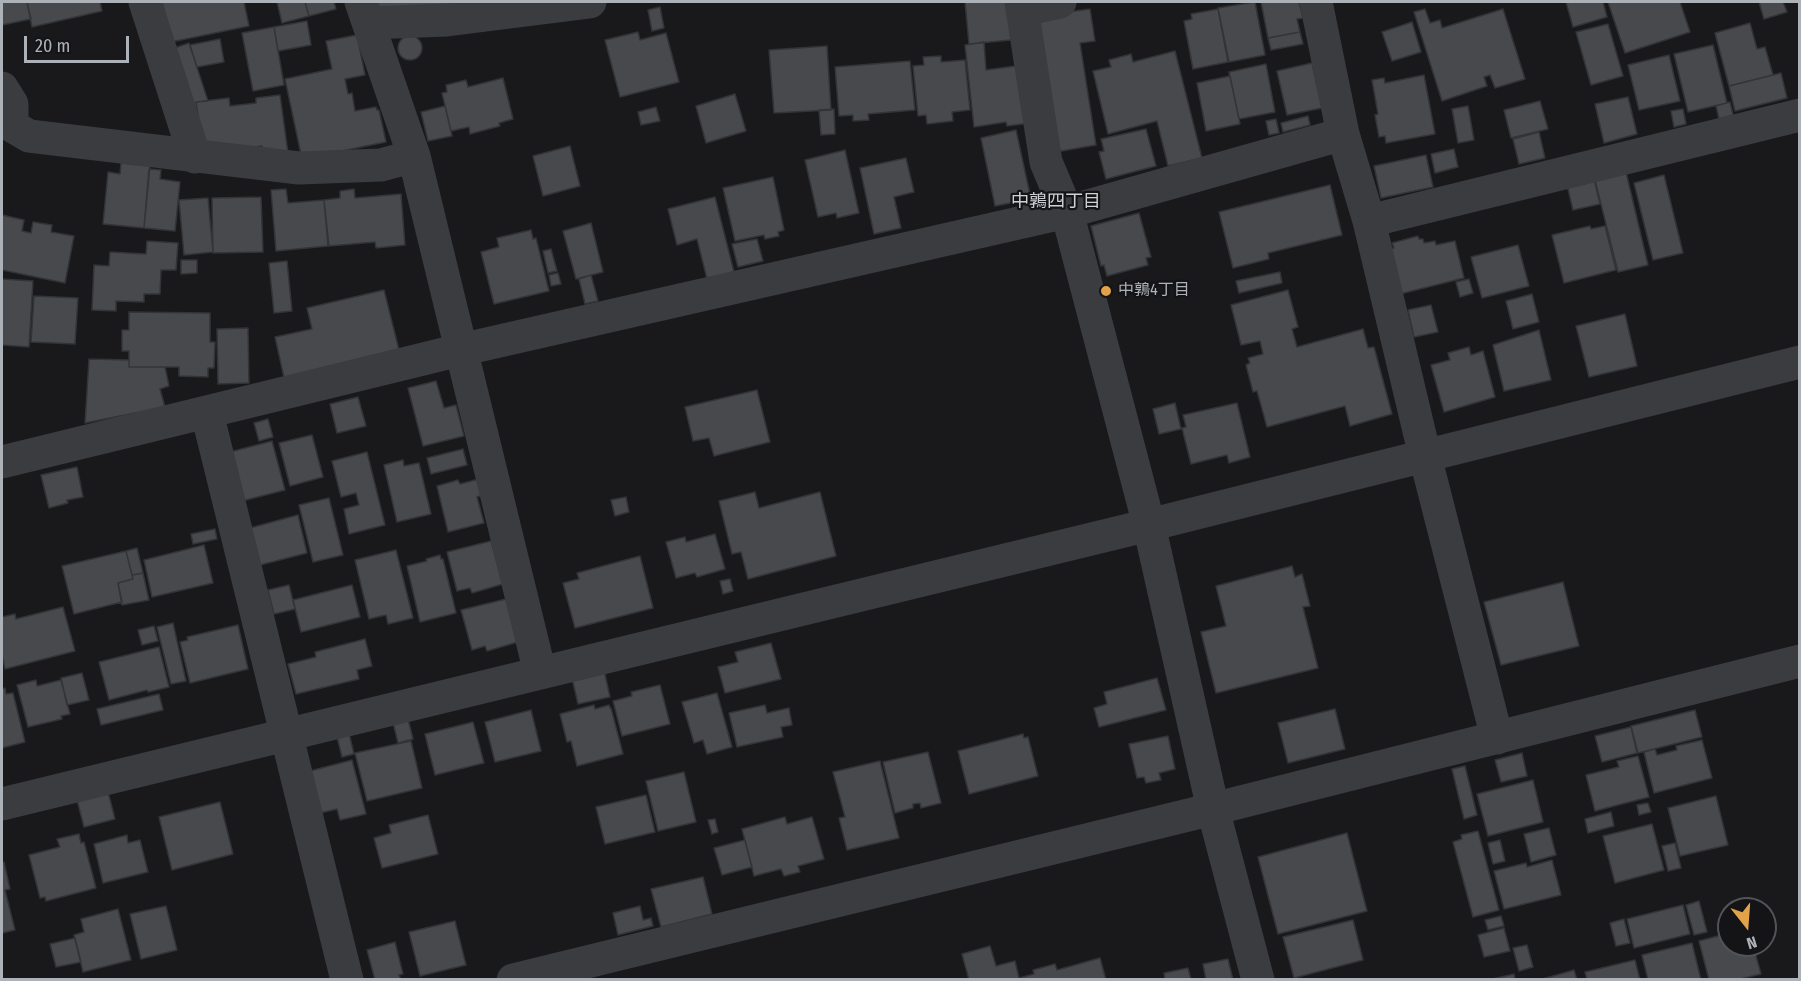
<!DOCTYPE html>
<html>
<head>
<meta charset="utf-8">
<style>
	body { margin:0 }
	#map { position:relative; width:1801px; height:981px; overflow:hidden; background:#19191b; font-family:"Fira Sans Condensed",sans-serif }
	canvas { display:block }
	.frame { position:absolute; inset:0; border:3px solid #adb2b9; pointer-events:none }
	.north { position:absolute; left:1717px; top:897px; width:60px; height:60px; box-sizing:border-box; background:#141416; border:2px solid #515357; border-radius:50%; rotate:163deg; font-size:16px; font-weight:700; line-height:24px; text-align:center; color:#adb2b9 }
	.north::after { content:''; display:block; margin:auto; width:21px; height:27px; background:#e2a24a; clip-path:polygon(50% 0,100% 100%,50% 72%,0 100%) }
	.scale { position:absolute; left:24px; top:36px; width:105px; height:27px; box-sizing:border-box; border:3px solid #adb2b9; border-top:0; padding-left:8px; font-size:18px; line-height:21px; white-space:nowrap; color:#adb2b9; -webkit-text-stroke:4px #141416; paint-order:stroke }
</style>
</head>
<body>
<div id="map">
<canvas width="1801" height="981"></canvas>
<div class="frame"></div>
<div class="north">N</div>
<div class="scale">20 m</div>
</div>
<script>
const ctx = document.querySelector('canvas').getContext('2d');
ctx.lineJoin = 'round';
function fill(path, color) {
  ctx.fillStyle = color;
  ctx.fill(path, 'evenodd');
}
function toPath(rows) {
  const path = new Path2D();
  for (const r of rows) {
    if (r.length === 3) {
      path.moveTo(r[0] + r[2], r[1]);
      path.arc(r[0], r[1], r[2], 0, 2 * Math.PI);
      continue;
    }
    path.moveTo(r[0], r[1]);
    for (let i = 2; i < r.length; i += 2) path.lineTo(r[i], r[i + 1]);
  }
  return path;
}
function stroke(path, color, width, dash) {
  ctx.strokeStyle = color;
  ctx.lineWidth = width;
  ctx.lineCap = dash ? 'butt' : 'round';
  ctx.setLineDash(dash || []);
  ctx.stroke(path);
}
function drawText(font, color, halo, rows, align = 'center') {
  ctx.font = font + ' "Fira Sans Condensed","Noto Sans JP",sans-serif';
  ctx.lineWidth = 4.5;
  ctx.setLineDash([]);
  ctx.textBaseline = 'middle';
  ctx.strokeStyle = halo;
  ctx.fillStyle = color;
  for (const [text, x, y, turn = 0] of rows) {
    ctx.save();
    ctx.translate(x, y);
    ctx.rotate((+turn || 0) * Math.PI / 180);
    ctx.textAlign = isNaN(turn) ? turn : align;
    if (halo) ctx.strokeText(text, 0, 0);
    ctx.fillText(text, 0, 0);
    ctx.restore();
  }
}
const building = toPath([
	[2,2,27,2,31,19,2,25,2,2],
	[27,2,100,2,102,11,32,27,27,2],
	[162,2,244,2,249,26,171,42,162,2],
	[277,2,305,2,309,16,282,23,277,2],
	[305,2,334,2,336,9,309,16,305,2],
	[374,2,507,2,376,16,374,2],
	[965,2,1007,2,1011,40,969,44,965,2],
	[1255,2,1265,55,1229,62,1218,8,1255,2],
	[1261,2,1299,2,1303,18,1297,19,1300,32,1268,38,1261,2],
	[1566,2,1603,2,1607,17,1573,27,1566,2],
	[1608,2,1680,2,1690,32,1625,53,1608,2],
	[1759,2,1783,2,1787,12,1764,19,1759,2],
	[660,7,664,28,652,31,648,10,660,7],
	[1090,9,1095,41,1080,43,1096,145,1056,152,1032,17,1090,9],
	[1218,9,1228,62,1193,69,1184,21,1192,19,1191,14,1218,9],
	[1425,9,1430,23,1440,20,1442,28,1503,9,1525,79,1495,88,1490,75,1484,77,1487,86,1442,101,1414,12,1425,9],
	[307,21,311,45,278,51,274,27,307,21],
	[1412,22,1421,52,1392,61,1382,32,1412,22],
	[1750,23,1757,49,1765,47,1773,75,1729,86,1715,33,1750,23],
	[1608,24,1623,76,1591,85,1576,32,1608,24],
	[274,27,284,85,253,91,242,33,274,27],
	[638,32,640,40,666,33,679,82,620,97,605,40,638,32],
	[1300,32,1303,44,1271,50,1268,38,1300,32],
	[357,35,365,75,345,79,348,94,352,93,355,111,376,107,377,110,379,110,386,142,302,159,285,79,332,69,326,41,357,35],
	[410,48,12],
	[220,39,224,62,197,67,190,45,220,39],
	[984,42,986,70,1023,65,1030,123,1007,126,1006,122,974,127,965,45,984,42],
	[189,43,208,101,196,102,201,134,166,51,189,43],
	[1713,45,1727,103,1688,112,1674,54,1713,45],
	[827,46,831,110,774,113,769,50,827,46],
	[1175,51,1202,158,1168,166,1157,121,1108,134,1093,71,1111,67,1109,60,1131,54,1133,62,1175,51],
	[1669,55,1680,101,1639,110,1628,65,1669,55],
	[941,56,941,62,965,60,970,110,952,112,953,121,927,124,926,115,918,116,913,66,924,65,923,57,941,56],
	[910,61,915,110,868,114,869,120,853,121,853,115,839,116,835,67,910,61],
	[1312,63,1322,108,1287,115,1277,71,1312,63],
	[1266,64,1275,112,1239,119,1229,72,1266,64],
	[1781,73,1787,98,1735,111,1729,86,1781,73],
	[1424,75,1435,134,1386,143,1385,136,1379,137,1375,115,1378,114,1372,80,1384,78,1385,83,1424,75],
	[1230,76,1240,124,1206,131,1197,83,1230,76],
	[503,78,513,119,499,123,500,126,470,134,469,127,451,131,442,93,447,92,446,85,466,80,468,87,503,78],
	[735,94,746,131,706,143,696,106,735,94],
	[280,95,288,153,263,156,262,146,233,150,203,151,196,102,229,98,230,106,256,103,256,98,280,95],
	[1628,97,1637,134,1604,143,1595,104,1628,97],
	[1540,101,1548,129,1511,138,1504,110,1540,101],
	[1730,102,1733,115,1719,119,1716,106,1730,102],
	[445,106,452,136,428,141,421,112,445,106],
	[1468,106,1474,140,1458,143,1452,109,1468,106],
	[656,107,660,121,641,125,638,112,656,107],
	[834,109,835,134,821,135,819,110,834,109],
	[1683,109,1686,124,1674,127,1671,111,1683,109],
	[1308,116,1310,125,1283,132,1281,123,1308,116],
	[1276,119,1279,133,1269,135,1266,121,1276,119],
	[1146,129,1156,166,1106,179,1099,152,1104,151,1101,139,1146,129],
	[1016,130,1031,199,995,206,981,138,1016,130],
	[1539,132,1545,158,1519,164,1513,139,1539,132],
	[570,146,580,186,543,196,533,156,570,146],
	[1454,149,1458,167,1435,173,1431,154,1454,149],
	[845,150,859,213,837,218,836,213,818,217,805,160,845,150],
	[1426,155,1433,187,1381,198,1374,166,1426,155],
	[906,158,914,192,894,197,901,228,874,234,860,168,906,158],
	[121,163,150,166,144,228,103,224,108,172,120,174,121,163],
	[149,169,161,170,160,179,180,182,175,231,144,228,149,169],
	[1626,172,1648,265,1618,272,1595,180,1626,172],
	[1664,175,1683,253,1653,260,1634,183,1664,175],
	[773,177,784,230,778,232,779,236,765,239,764,235,735,241,723,188,773,177],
	[1594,179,1600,204,1573,210,1567,185,1594,179],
	[1330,185,1342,235,1268,253,1269,259,1233,268,1219,212,1330,185],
	[286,189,288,203,324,200,328,246,276,251,271,190,286,189],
	[354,189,355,198,401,194,405,245,376,248,375,242,329,246,324,200,340,198,340,191,354,189],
	[261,197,263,252,213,253,212,198,261,197],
	[715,197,734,272,707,279,697,239,677,245,668,209,715,197],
	[208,198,213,252,184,255,179,200,208,198],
	[1139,213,1151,257,1146,258,1148,265,1107,276,1104,265,1101,266,1091,226,1139,213],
	[2,215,24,220,22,231,31,233,33,222,52,225,51,232,74,236,65,283,2,270,2,215],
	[591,223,603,272,576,279,563,231,591,223],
	[1590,226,1591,229,1605,226,1616,270,1564,283,1552,235,1590,226],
	[531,230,533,239,536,238,549,291,494,304,481,252,499,247,497,238,531,230],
	[1418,236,1419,239,1423,239,1424,243,1435,241,1436,245,1455,241,1464,278,1400,294,1388,249,1394,248,1392,243,1418,236],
	[757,239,763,261,738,267,732,244,757,239],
	[147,241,178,243,176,270,161,270,160,294,144,294,144,302,116,301,116,311,92,310,94,265,109,266,110,252,146,254,147,241],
	[1518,245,1529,286,1482,298,1471,257,1518,245],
	[551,249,557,271,548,273,543,251,551,249],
	[181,260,197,260,197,273,181,274,181,260],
	[287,261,292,311,274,313,269,263,287,261],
	[1280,272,1282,283,1239,293,1236,281,1280,272],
	[558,273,561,284,551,286,549,275,558,273],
	[591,275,598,301,585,304,579,279,591,275],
	[2,279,33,281,29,347,2,345,2,279],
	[1469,279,1473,293,1460,297,1456,282,1469,279],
	[384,290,400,354,285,382,275,337,312,329,307,308,384,290],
	[1288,290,1298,327,1292,329,1297,347,1363,329,1368,348,1374,347,1392,414,1350,426,1345,406,1267,427,1257,391,1253,392,1246,365,1250,363,1248,358,1263,354,1260,341,1241,345,1231,305,1288,290],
	[1532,294,1539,322,1513,329,1506,301,1532,294],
	[34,296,78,298,75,344,31,342,34,296],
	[1431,305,1438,332,1414,337,1408,310,1431,305],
	[129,312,210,313,210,342,215,342,214,368,208,368,208,377,179,376,179,367,129,367,129,351,122,351,122,330,129,330,129,312],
	[1625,314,1637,366,1589,377,1576,326,1625,314],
	[248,328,249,383,218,384,217,329,248,328],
	[1539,330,1551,380,1504,391,1493,345,1539,330],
	[1469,347,1471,355,1483,351,1495,397,1444,412,1431,365,1450,360,1448,353,1469,347],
	[89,359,129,360,129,367,165,367,169,386,160,389,165,407,85,423,89,359],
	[436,381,444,408,456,405,464,436,423,446,408,388,436,381],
	[757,390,770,442,714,456,709,438,693,441,685,407,757,390],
	[358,397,366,426,337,433,330,404,358,397],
	[1175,403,1181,429,1159,434,1153,409,1175,403],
	[1237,403,1250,457,1229,463,1227,455,1191,464,1182,428,1186,427,1183,415,1237,403],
	[268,419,273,437,259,441,254,423,268,419],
	[312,435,323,477,290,486,279,443,312,435],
	[272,441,285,490,242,501,230,452,272,441],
	[463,449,467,465,431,474,427,458,463,449],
	[367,452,385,525,349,534,344,509,359,505,356,493,341,497,332,461,367,452],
	[403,460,404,466,419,463,431,514,397,522,384,465,403,460],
	[77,467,83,497,67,500,68,503,49,508,41,475,77,467],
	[479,479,483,495,477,497,484,523,448,532,437,486,458,480,460,484,479,479],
	[755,492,759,508,820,492,836,556,748,579,741,552,732,554,719,501,755,492],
	[626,497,629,512,615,516,611,500,626,497],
	[329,498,343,555,313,562,299,505,329,498],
	[298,515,307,553,260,565,250,528,298,515],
	[215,529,217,539,193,544,191,534,215,529],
	[715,534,725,569,697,577,695,573,676,578,666,542,685,537,686,542,715,534],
	[491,541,503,584,472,593,470,588,457,591,447,552,491,541],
	[204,545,213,583,152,597,144,560,204,545],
	[137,548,143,573,132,575,126,551,137,548],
	[396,550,413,618,388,624,386,615,369,619,355,560,396,550],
	[126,551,133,579,118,583,122,602,74,614,62,566,126,551],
	[440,555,441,559,443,559,456,613,420,622,407,566,427,561,426,559,440,555],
	[640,556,653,608,575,628,563,583,579,579,577,573,640,556],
	[1292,566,1295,577,1302,574,1310,606,1303,607,1318,668,1216,693,1201,632,1226,626,1216,586,1292,566],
	[143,573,149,600,122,605,118,583,133,579,132,575,143,573],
	[730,579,733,591,723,594,720,581,730,579],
	[1563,582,1579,646,1501,665,1484,602,1563,582],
	[289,585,295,609,274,614,268,590,289,585],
	[352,585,360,617,301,632,293,600,352,585],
	[506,599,518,642,487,651,485,646,472,650,461,610,506,599],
	[63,607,75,651,5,669,2,655,2,617,15,614,16,619,63,607],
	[173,623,186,681,171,684,157,627,173,623],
	[238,625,248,669,190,683,180,642,188,640,187,637,238,625],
	[154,626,158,641,142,645,138,630,154,626],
	[365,639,372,666,357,670,359,679,296,694,288,664,316,657,315,652,365,639],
	[771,643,781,679,725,693,718,667,738,662,735,652,771,643],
	[159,647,169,687,148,692,147,690,109,700,99,662,159,647],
	[604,670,610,697,578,704,572,678,604,670],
	[82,673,89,700,67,705,61,678,82,673],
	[1157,678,1166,710,1099,727,1094,708,1107,704,1104,692,1157,678],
	[36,680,37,686,61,680,70,714,61,716,62,719,28,727,17,685,36,680],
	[660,685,670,724,622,736,613,701,632,696,631,692,660,685],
	[5,688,6,694,13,693,25,742,2,748,2,689,5,688],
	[717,693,732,747,707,754,703,740,694,743,682,702,717,693],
	[159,694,163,710,101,725,97,709,159,694],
	[594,705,595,709,609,705,610,708,611,708,623,754,577,766,571,741,567,742,560,714,594,705],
	[765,705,767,713,789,708,792,725,781,727,783,737,737,747,729,713,765,705],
	[1335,709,1345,749,1288,763,1278,723,1335,709],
	[531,710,541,751,495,762,485,722,531,710],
	[1695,710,1702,737,1638,753,1631,726,1695,710],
	[407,715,413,739,398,743,392,718,407,715],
	[473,722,484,763,435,775,425,734,473,722],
	[1631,727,1637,753,1602,762,1595,736,1631,727],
	[348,729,354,754,342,757,336,733,348,729],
	[1023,734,1024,738,1028,737,1038,776,969,794,958,751,1023,734],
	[1168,736,1175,769,1159,773,1161,780,1146,783,1144,777,1137,778,1129,744,1168,736],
	[1702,740,1712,778,1654,793,1644,752,1655,749,1657,755,1677,750,1676,746,1702,740],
	[411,741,422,788,367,801,355,753,411,741],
	[928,752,941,803,921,808,920,803,913,804,913,808,895,813,883,762,928,752],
	[1522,753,1527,776,1501,782,1495,760,1522,753],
	[1638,756,1649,797,1595,811,1586,775,1619,767,1617,761,1638,756],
	[352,760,366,814,340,820,337,809,320,813,310,771,352,760],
	[880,761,899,838,847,850,839,818,845,817,833,772,880,761],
	[1465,766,1477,815,1464,819,1452,769,1465,766],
	[684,772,696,822,658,831,646,781,684,772],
	[1533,780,1543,822,1488,836,1477,794,1533,780],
	[107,788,115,819,84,827,76,796,107,788],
	[646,795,655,832,605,844,596,807,646,795],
	[1716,796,1728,845,1680,856,1668,808,1716,796],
	[220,802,233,854,172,870,159,817,220,802],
	[1648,803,1651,812,1639,815,1637,805,1648,803],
	[1611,812,1614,826,1588,833,1585,819,1611,812],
	[428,815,438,854,382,868,374,838,391,833,389,825,428,815],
	[785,817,787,824,812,817,824,859,798,866,800,872,784,876,781,869,754,876,742,829,785,817],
	[715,819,718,832,712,834,708,820,715,819],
	[1652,824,1664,870,1615,883,1603,836,1652,824],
	[1549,828,1556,855,1531,862,1524,834,1549,828],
	[1478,831,1499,910,1473,917,1453,842,1462,839,1461,835,1478,831],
	[1347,833,1367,911,1278,934,1258,857,1347,833],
	[79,834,81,843,84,842,96,888,46,901,45,897,40,898,29,855,60,847,57,839,79,834],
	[127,835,128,843,140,840,148,872,103,883,94,844,127,835],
	[745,840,752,867,722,875,714,848,745,840],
	[1500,840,1505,861,1493,864,1488,843,1500,840],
	[1675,843,1681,868,1668,871,1662,846,1675,843],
	[1552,860,1561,895,1504,909,1494,871,1526,863,1527,867,1552,860],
	[2,862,4,862,10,889,5,890,15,930,2,933,2,862],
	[703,877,712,914,661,927,651,889,703,877],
	[1699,901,1707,932,1694,935,1686,905,1699,901],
	[1683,905,1690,934,1634,948,1627,919,1683,905],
	[166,906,177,950,141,959,130,914,166,906],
	[640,906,643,920,651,918,653,926,618,935,613,913,640,906],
	[118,909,131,960,83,972,74,935,84,932,81,919,118,909],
	[1501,916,1504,926,1488,930,1485,920,1501,916],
	[1624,919,1630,943,1616,946,1610,923,1624,919],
	[1353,920,1363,960,1294,978,1283,937,1353,920],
	[455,921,466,965,420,976,409,932,455,921],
	[1504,928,1510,951,1484,957,1478,935,1504,928],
	[1729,933,1729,945,1753,945,1761,974,1736,980,1709,980,1699,941,1729,933],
	[75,938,81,962,56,967,50,944,75,938],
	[395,942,403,974,399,975,401,980,375,980,367,950,395,942],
	[1692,943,1701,980,1648,980,1642,955,1692,943],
	[1527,945,1533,967,1519,971,1513,948,1527,945],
	[990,946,996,966,1015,961,1019,978,1034,974,1033,970,1055,964,1057,970,1100,958,1106,980,969,980,962,954,990,946],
	[1228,959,1233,980,1206,980,1203,964,1228,959],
	[1635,960,1640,980,1587,980,1585,972,1635,960],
	[1188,968,1191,980,1165,980,1164,973,1188,968],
	[1574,970,1577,980,1539,980,1574,970],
	[1514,974,1515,980,1488,980,1514,974]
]);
fill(building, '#48494d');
stroke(building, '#333437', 1.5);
stroke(toPath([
	[145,2,195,157],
	[361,2,414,156,540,673],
	[1021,2,1046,162,1067,212,1149,525,1213,809,1258,980],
	[1316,2,1343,134,1369,221,1425,456,1497,738],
	[1022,10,1060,2],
	[369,23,447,20,590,2],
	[2,88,12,104,12,126,29,136,299,168,381,165,414,156],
	[1369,221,1800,115],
	[207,413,347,980],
	[2,462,460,350,1067,212,1343,134],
	[2,804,1149,525,1800,362],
	[513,980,1213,809,1800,661]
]), '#3a3c40', 33);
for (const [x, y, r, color] of [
	[1106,291,6,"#e2a24a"]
]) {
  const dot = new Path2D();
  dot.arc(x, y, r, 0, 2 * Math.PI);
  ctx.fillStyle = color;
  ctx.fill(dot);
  stroke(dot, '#141416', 2);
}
drawText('16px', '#adb2b9', '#141416', [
	["中鶉4丁目",1118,291]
], 'left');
drawText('18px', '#cdd0d6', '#141416', [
	["中鶉四丁目",1056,202]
]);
</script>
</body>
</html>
